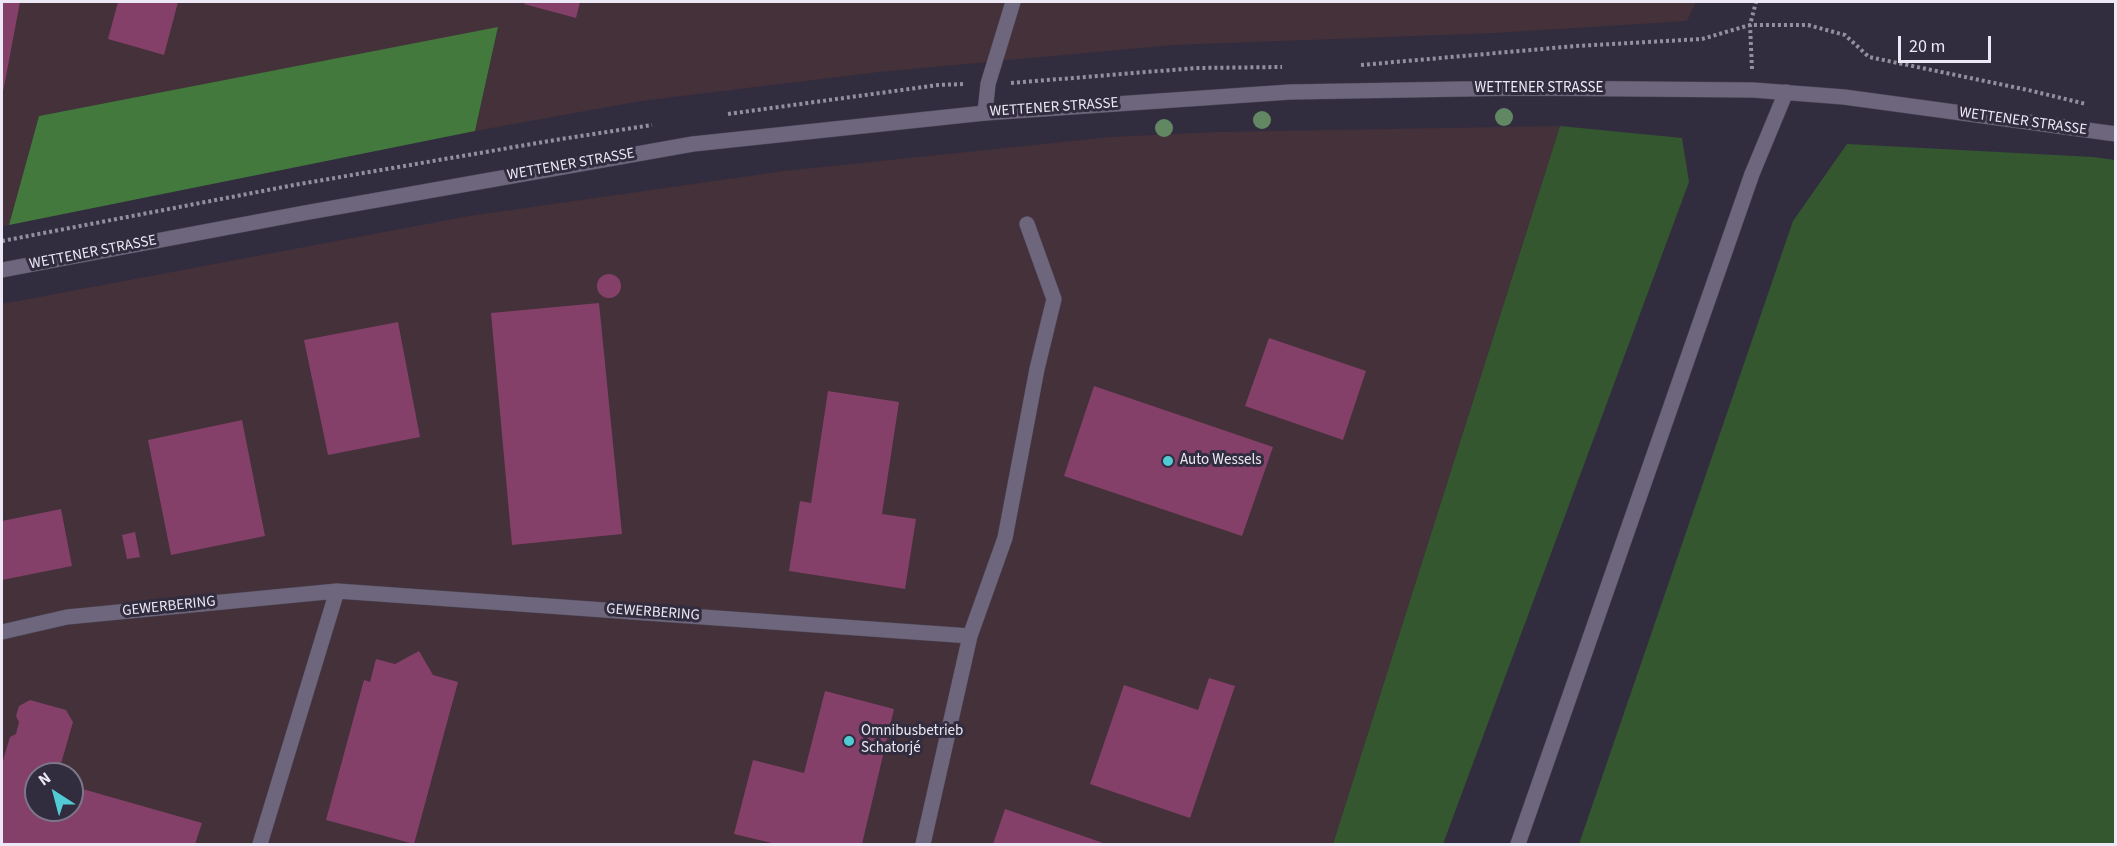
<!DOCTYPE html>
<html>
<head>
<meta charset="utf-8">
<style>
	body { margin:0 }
	#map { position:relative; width:2117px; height:846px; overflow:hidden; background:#322c3f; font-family:"Source Sans 3",sans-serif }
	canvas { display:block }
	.frame { position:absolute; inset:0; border:3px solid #ece8f5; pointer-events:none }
	.north { position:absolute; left:24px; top:762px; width:60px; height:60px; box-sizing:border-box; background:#322c3f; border:2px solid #7c7788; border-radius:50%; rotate:324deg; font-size:16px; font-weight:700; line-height:24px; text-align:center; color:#ece8f5 }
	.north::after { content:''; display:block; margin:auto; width:21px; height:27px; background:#51ccd5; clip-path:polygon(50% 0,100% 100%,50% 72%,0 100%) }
	.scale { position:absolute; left:1898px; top:36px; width:93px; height:27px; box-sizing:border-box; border:3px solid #ece8f5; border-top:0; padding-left:8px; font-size:18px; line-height:21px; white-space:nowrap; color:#ece8f5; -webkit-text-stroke:4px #322c3f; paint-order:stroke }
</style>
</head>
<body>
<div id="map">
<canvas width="2117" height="846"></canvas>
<div class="frame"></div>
<div class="north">N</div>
<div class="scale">20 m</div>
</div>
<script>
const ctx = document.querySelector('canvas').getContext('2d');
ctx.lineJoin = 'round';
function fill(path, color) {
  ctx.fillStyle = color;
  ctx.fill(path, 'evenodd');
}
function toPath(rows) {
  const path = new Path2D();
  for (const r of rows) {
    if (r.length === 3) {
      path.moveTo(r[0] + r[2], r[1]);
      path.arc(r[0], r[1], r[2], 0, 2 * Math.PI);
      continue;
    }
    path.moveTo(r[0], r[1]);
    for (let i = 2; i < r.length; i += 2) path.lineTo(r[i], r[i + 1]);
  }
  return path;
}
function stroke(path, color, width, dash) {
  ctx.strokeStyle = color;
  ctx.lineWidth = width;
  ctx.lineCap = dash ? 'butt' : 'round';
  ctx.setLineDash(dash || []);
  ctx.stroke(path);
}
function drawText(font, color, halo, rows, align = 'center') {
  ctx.font = font + ' "Source Sans 3",sans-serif';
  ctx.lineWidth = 6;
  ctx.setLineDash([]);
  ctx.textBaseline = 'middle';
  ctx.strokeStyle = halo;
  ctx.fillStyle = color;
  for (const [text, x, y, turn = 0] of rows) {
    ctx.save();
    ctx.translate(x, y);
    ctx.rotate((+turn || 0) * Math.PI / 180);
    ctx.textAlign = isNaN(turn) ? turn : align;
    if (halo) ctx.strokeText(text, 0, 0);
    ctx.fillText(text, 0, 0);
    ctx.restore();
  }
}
fill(toPath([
	[2,2,1696,2,1687,21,1494,33,1173,45,879,72,641,101,475,131,498,28,39,116,9,225,2,226],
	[1560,126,1333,844,2,844,2,304,469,216,784,171,1111,137,1217,132],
	[36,774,72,774,72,810,36,810]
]), '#443139');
fill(toPath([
	[1560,126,1682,138,1689,182,1443,844,1333,844],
	[1847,144,2093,157,2115,160,2115,844,1579,844,1793,221]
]), '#345730');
fill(toPath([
	[498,27,475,131,9,225,39,116]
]), '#43793d');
fill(toPath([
	[2,2,20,2,3,92,2,92],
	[118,2,178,2,164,55,108,39],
	[525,2,580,2,576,18,524,4],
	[609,286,12],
	[599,303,622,534,512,545,491,313],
	[398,322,420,437,328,455,304,340],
	[1269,338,1366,371,1343,440,1245,406],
	[1094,386,1273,447,1242,536,1064,476],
	[828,391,899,402,882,514,916,519,905,589,789,571,800,501,811,503],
	[242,420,265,536,171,555,148,440],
	[61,509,72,566,2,580,2,521],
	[135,532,140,557,127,559,122,535],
	[419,651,433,675,458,682,414,844,326,820,364,680,370,682,376,659,395,664],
	[1209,678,1235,686,1190,818,1090,784,1124,685,1198,710],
	[825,691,894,709,862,844,776,844,734,834,753,760,804,773],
	[30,700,66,710,73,722,58,774,36,774,36,810,72,810,72,786,202,823,195,844,2,844,2,766,3,766,2,764,10,737,16,734,19,722,16,716,19,706],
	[1005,809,1106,844,993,844]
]), '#844069');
const minor = toPath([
	[985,113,988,84,1013,2],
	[2,632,67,617,337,591,970,636,923,844],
	[970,636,1005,538,1037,369,1054,299,1027,224],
	[260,844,337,591]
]);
const tertiary = toPath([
	[2,270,304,213,693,144,985,113,1290,92,1522,88,1753,90,1844,97,2116,134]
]);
const secondary = toPath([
	[1518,844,1752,174,1786,92]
]);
stroke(minor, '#4c4757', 16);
stroke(tertiary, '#4c4757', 16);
stroke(secondary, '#4c4757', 16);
stroke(toPath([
	[1361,65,1576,46,1702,39,1750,25,1808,25,1845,35,1869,57,2028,90,2086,104],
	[1752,69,1750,25,1756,2],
	[1011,83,1196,68,1282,67],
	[728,114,938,85,964,84],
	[2,241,294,185,555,140,652,125]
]), '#948f9f', 4, [3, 3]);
stroke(minor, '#6d667c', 15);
stroke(tertiary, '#6d667c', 15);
stroke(secondary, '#6d667c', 15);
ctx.fillStyle = '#628863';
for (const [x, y] of [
	[1504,117],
	[1262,120],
	[1164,128]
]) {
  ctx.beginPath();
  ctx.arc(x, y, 9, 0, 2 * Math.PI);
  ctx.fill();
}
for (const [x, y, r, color] of [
	[1168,461,6,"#51ccd5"],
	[849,741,6,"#51ccd5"]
]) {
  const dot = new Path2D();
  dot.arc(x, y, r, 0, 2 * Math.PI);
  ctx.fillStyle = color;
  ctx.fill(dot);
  stroke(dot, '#322c3f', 2);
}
drawText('15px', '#ece8f5', '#322c3f', [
	["WETTENER STRASSE",1539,89],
	["WETTENER STRASSE",1054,108,-4],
	["WETTENER STRASSE",2023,122,8],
	["WETTENER STRASSE",571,165,-10],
	["WETTENER STRASSE",93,253,-11],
	["GEWERBERING",169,607,-6],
	["GEWERBERING",653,613,4]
]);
drawText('15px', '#ece8f5', '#322c3f', [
	["Auto Wessels",1180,461],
	["Omnibusbetrieb",861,732],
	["Schatorjé",861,749]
], 'left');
</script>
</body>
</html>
